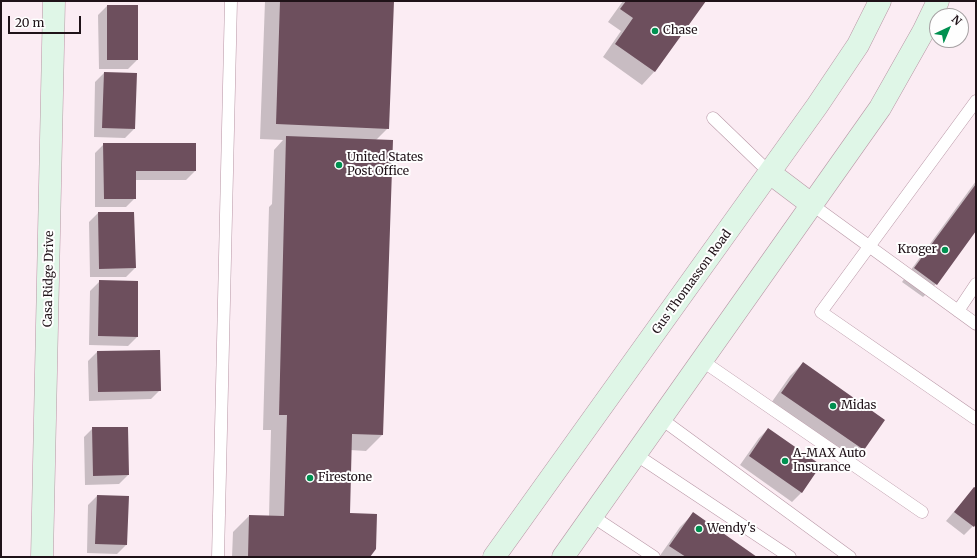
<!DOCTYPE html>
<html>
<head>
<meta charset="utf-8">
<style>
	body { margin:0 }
	#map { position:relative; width:977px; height:558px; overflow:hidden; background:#fbecf3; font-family:Merriweather,serif }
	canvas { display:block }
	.frame { position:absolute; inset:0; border:2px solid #1f1218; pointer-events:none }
	.north { position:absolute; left:929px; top:8px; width:40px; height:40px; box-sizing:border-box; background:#fefefe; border:1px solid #a5a0a2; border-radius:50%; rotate:44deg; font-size:11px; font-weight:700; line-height:16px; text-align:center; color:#1f1218 }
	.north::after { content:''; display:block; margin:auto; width:14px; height:18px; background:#009050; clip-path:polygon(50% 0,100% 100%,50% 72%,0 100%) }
	.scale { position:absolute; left:8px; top:16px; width:73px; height:18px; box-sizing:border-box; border:2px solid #1f1218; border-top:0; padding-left:5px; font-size:12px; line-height:14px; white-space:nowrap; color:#1f1218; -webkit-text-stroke:3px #fefefe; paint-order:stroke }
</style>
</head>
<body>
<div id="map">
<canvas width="977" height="558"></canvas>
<div class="frame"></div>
<div class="north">N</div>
<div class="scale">20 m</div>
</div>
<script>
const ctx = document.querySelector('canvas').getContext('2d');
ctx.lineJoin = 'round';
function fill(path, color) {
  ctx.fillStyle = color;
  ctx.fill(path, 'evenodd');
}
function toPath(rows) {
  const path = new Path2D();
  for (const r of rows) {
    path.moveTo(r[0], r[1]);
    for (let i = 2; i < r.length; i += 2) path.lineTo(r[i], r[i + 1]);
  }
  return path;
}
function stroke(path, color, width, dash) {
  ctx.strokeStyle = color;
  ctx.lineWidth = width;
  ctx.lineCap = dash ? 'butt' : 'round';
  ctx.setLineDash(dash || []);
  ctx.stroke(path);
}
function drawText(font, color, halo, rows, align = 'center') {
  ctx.font = font + ' Merriweather,serif';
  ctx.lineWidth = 4;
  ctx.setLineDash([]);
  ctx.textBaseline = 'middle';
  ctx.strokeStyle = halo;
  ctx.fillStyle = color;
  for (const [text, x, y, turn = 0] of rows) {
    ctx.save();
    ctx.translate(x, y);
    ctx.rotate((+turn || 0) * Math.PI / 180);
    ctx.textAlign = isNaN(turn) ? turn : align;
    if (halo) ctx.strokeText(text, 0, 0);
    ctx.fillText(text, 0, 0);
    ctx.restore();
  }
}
fill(toPath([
	[265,1,393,1,388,128,376,140,382,435,366,451,350,450,349,514,369,557,232,557,233,532,249,516,269,517,271,430,263,430,269,207,272,204,274,150,283,140,260,139],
	[623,1,705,1,654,72,642,85,603,57,621,31,608,22],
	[107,6,137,60,128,69,99,69,98,15],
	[104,73,134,129,125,138,94,137,95,82],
	[104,144,195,171,186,180,135,180,135,198,126,207,95,207,95,153],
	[976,181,976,229,936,284,923,297,902,282],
	[98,213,135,268,126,277,90,277,89,222],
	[99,282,137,337,128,346,89,345,90,291],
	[97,352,160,390,151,399,89,401,88,361],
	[803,363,884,420,863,450,850,463,769,406,790,376],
	[93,428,128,475,119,484,85,485,84,437],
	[768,429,820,466,801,493,792,502,740,465,759,438],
	[974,488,976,489,976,523,964,535,946,521],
	[97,496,126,545,117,554,87,553,88,505],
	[693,514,755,557,659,557,680,527]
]), '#0003');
fill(toPath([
	[280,1,394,1,389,129,276,124],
	[626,1,706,1,655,72,615,44,633,18,620,9],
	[107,5,138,5,138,60,107,60],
	[104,72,137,73,135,129,102,128],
	[286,136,393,140,383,435,352,434,350,513,377,514,376,549,370,557,248,557,249,515,284,516,287,415,279,415],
	[103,143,196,143,196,171,136,171,136,199,104,199],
	[976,184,976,231,937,285,914,268],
	[98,212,134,212,136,268,99,269],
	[99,280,138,281,138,337,98,336],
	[160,350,161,391,98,392,97,351],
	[803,362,885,420,864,450,781,393],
	[92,427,128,427,129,475,93,476],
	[768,428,821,465,802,493,749,456],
	[974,487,976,488,976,524,974,527,954,512],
	[97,495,129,496,127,545,95,544],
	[693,512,757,557,686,557,669,546]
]), '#6d4f5d');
const lane = toPath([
	[976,101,821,312,976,419],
	[713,118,770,173],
	[811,204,976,324],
	[958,311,976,284],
	[701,360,922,512],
	[660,418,850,557],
	[635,454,790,557],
	[592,516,654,557],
	[218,557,231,1]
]);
const secondary = toPath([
	[770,173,811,204],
	[42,557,54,1],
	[494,557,817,106,858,45,880,1],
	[563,557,880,108,923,32,938,1]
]);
stroke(lane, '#b896a5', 13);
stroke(secondary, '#b896a5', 23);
stroke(lane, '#fff', 12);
stroke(secondary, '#dff6e7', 22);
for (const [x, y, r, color] of [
	[655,31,4,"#009050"],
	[339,165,4,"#009050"],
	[945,250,4,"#009050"],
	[833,406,4,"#009050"],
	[785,461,4,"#009050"],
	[310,478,4,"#009050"],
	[699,529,4,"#009050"]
]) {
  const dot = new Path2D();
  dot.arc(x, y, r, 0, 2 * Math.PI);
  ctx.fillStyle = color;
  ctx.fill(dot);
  stroke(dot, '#fefefe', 1.5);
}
drawText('12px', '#1f1218', '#fefefe', [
	["Chase",663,31],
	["United States",347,158],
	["Post Office",347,172],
	["Kroger",937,250,"right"],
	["Midas",841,406],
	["A-MAX Auto",793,454],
	["Insurance",793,468],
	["Firestone",318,478],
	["Wendy's",707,529]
], 'left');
drawText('12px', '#1f1218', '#fefefe', [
	["Casa Ridge Drive",49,279,-89],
	["Gus Thomasson Road",692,282,-54]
]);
</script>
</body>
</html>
